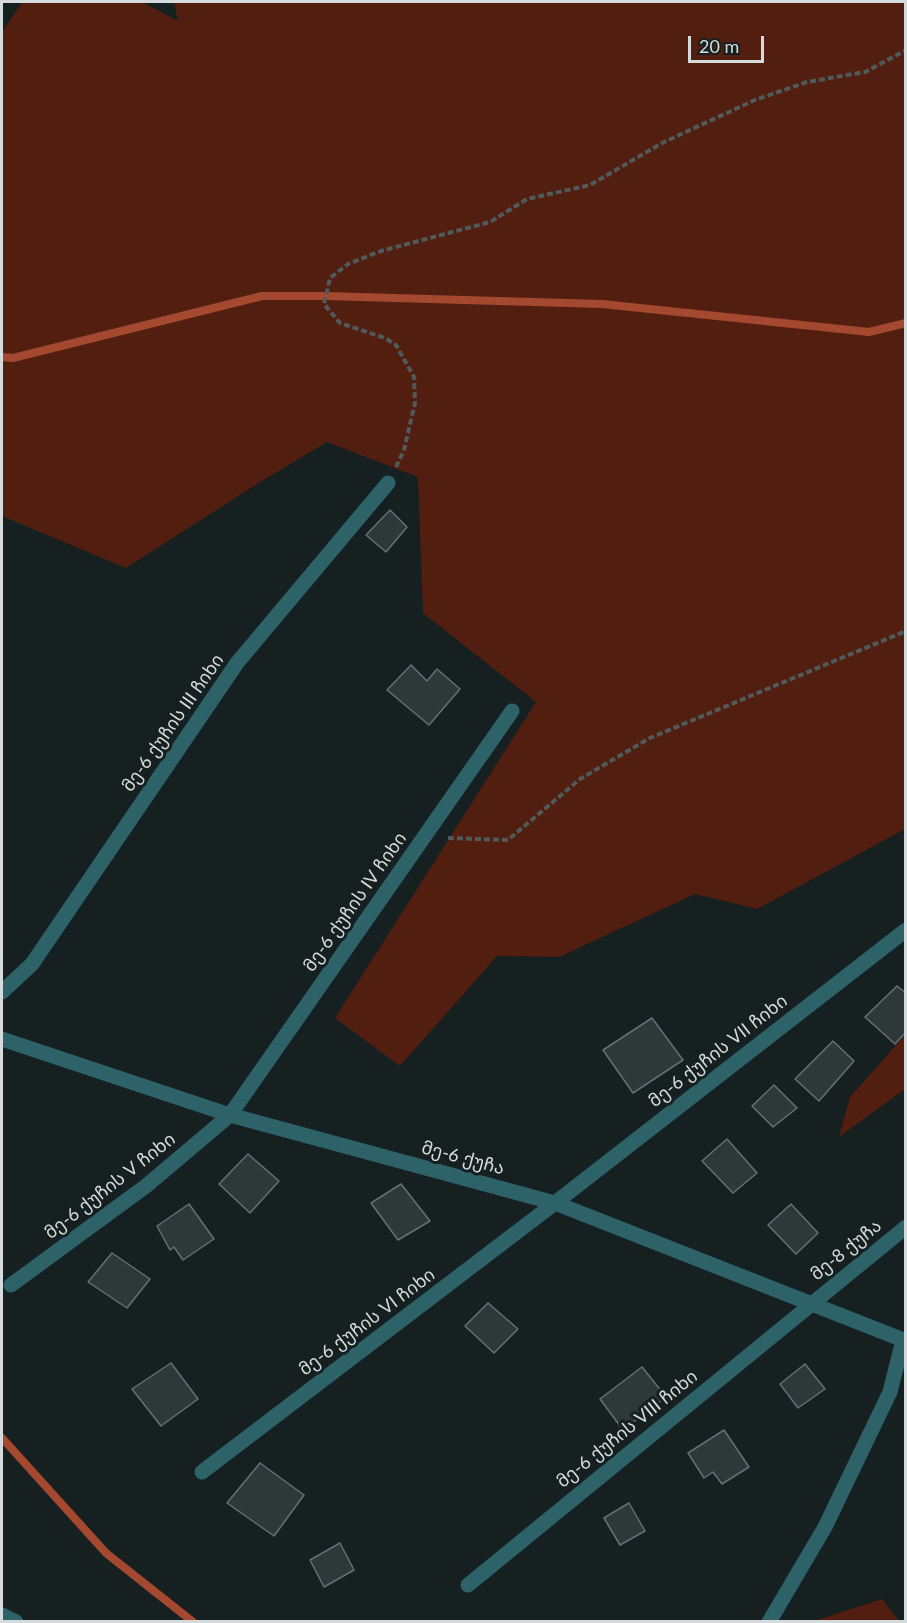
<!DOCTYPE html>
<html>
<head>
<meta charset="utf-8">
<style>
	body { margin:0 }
	#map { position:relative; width:907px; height:1623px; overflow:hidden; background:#162021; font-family:Lato,sans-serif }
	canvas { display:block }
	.frame { position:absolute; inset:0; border:3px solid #d5dbdc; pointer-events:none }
	.scale { position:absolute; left:688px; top:36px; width:76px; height:27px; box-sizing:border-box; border:3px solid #d5dbdc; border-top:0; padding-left:8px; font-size:18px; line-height:21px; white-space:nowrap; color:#d5dbdc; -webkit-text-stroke:4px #162021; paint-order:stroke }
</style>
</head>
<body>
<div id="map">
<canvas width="907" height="1623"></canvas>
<div class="frame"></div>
<div class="scale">20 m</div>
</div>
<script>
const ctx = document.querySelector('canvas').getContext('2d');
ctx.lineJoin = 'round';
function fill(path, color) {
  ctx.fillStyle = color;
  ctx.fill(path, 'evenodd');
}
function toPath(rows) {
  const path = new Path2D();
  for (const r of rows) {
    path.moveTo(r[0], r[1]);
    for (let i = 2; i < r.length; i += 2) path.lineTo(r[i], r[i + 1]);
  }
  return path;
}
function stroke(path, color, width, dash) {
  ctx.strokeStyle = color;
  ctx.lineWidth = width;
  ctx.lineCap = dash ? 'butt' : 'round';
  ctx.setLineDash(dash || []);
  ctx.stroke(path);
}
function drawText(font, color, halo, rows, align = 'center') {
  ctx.font = font + ' Lato,"Noto Sans Georgian",sans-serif';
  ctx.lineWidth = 6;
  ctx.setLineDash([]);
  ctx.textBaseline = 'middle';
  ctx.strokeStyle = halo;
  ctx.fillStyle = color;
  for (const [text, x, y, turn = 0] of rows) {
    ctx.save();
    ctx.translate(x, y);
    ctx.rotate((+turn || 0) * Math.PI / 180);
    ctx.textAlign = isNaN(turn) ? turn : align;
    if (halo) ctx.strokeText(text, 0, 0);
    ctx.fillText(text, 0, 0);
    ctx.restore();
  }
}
fill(toPath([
	[22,2,142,2,178,21,174,2,905,2,905,829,757,909,695,894,559,957,497,956,400,1066,335,1018,536,702,423,613,418,477,327,442,257,484,126,568,2,516,2,32],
	[905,1035,905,1089,839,1137,850,1097],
	[882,1599,899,1621,814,1621]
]), '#521e10');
stroke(toPath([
	[2,357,13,358,262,296,326,296,602,304,869,332,906,323],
	[2,1438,106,1553,193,1622]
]), '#a44830', 8);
const building = toPath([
	[390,510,407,527,386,552,366,535,390,510],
	[411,665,427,681,437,669,460,689,429,725,387,690,411,665],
	[897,986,906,993,906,1032,895,1044,865,1017,897,986],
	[652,1018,683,1060,633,1093,603,1050,652,1018],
	[833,1041,854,1061,819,1101,795,1079,833,1041],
	[774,1085,797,1108,773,1127,752,1106,774,1085],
	[727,1139,757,1173,733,1193,702,1161,727,1139],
	[248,1154,279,1181,250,1213,219,1184,248,1154],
	[401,1184,430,1221,398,1240,371,1203,401,1184],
	[189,1204,214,1239,183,1260,174,1247,170,1250,157,1226,189,1204],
	[791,1204,818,1233,796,1254,768,1225,791,1204],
	[112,1253,150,1279,127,1308,88,1282,112,1253],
	[488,1303,518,1329,494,1353,465,1326,488,1303],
	[171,1363,198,1399,161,1426,132,1389,171,1363],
	[805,1364,825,1389,798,1408,780,1384,805,1364],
	[642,1367,666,1397,623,1430,600,1399,642,1367],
	[724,1430,749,1467,722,1484,713,1472,704,1478,688,1453,724,1430],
	[260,1463,304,1495,274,1536,227,1503,260,1463],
	[629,1503,645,1531,620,1545,604,1518,629,1503],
	[340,1543,354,1570,324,1587,310,1560,340,1543]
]);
fill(building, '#2e3839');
stroke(building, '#657072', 1.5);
stroke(toPath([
	[396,467,404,450,415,403,414,377,396,345,385,338,340,323,324,304,330,278,348,264,381,251,490,222,527,199,590,185,664,142,755,100,807,82,865,72,906,50],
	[448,838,508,840,580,779,650,738,906,631]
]), '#515a5b', 4, [6, 3]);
stroke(toPath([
	[2,992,32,964,237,663,388,483],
	[2,1039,230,1115,555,1203,906,1341],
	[11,1285,146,1186,230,1115,512,711],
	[202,1472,555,1203,906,930],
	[468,1585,906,1227],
	[2,1615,16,1622],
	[769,1622,825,1527,890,1392,903,1340]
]), '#2d6269', 15);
drawText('18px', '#d5dbdc', '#162021', [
	["მე-6 ქუჩის III ჩიხი",173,723,-55],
	["მე-6 ქუჩის IV ჩიხი",355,902,-55],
	["მე-6 ქუჩის VII ჩიხი",718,1051,-38],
	["მე-6 ქუჩა",463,1158,15],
	["მე-6 ქუჩის V ჩიხი",110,1186,-38],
	["მე-8 ქუჩა",846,1250,-39],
	["მე-6 ქუჩის VI ჩიხი",367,1322,-37],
	["მე-6 ქუჩის VIII ჩიხი",627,1429,-39]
]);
</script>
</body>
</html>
